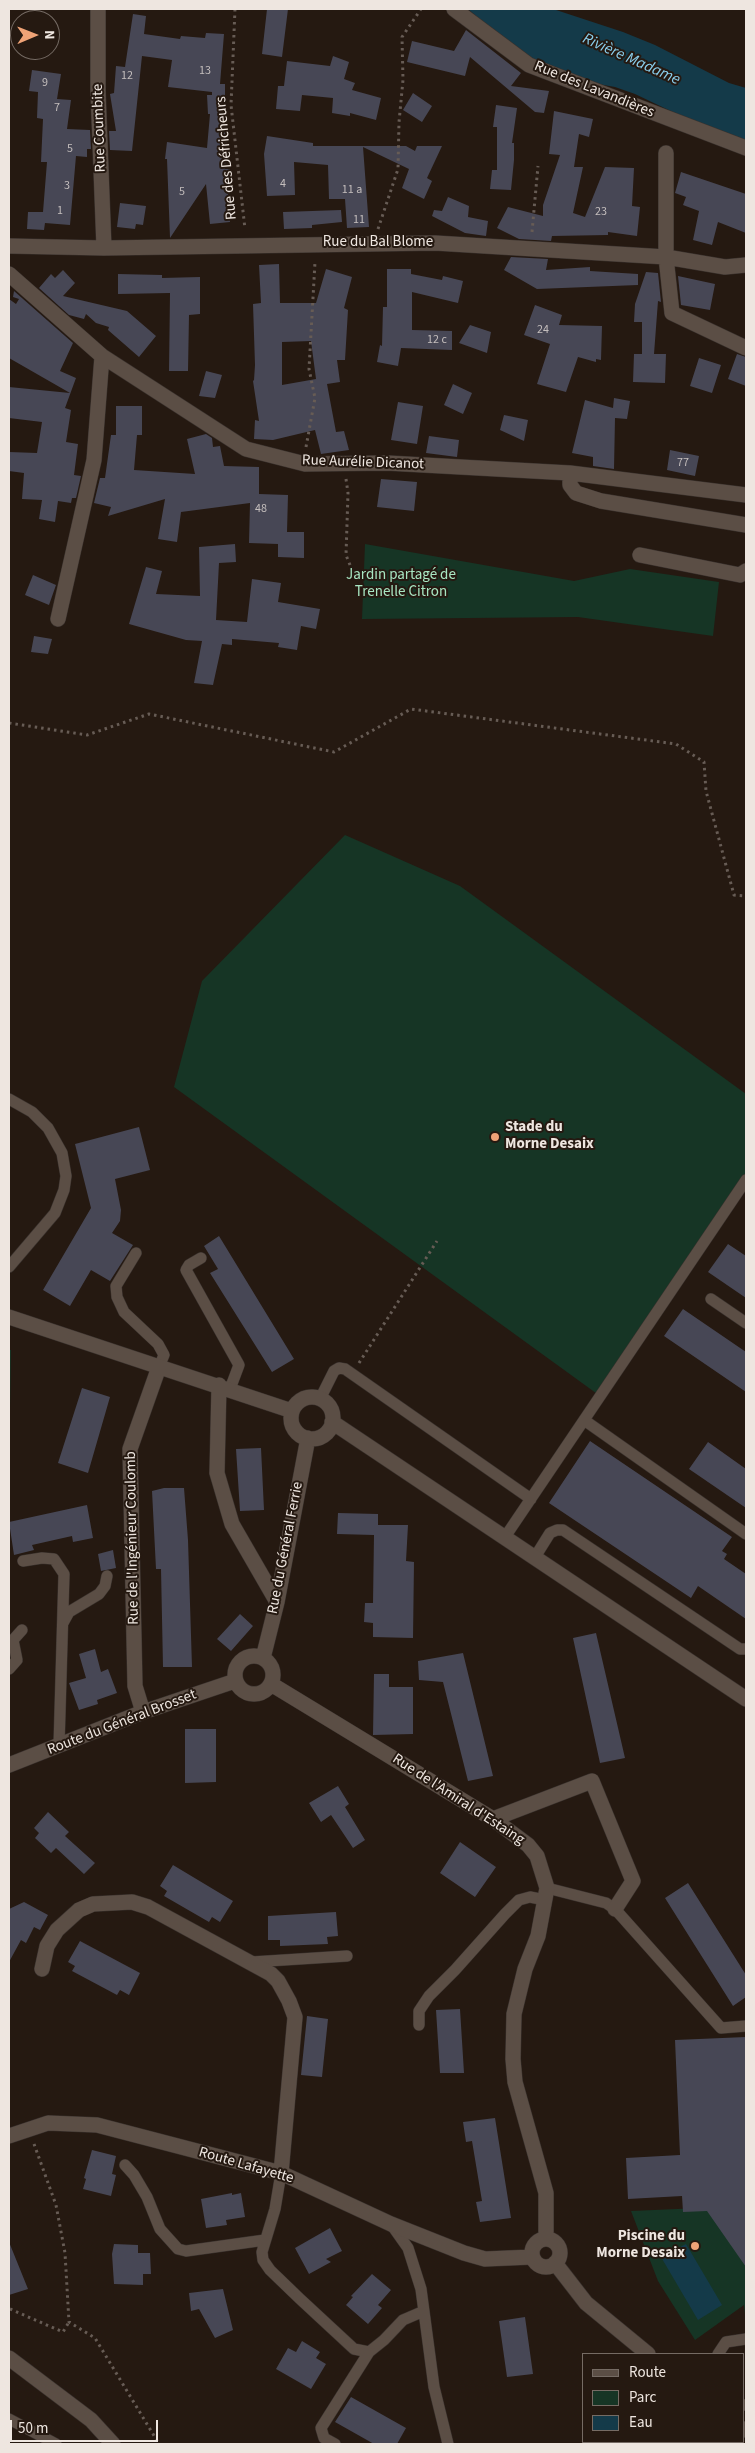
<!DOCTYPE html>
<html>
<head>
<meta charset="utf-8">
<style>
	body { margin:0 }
	#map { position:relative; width:755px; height:2453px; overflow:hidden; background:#251911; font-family:"Source Sans 3",sans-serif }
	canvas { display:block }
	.frame { position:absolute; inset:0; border:10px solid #eee6e0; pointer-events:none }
	.legend { position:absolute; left:582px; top:2353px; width:162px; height:90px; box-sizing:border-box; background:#251911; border:1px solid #756b64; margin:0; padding:6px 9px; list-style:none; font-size:15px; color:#eee6e0 }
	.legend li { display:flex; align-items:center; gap:10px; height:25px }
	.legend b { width:25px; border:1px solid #756b64 }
	.north { position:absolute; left:10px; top:10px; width:50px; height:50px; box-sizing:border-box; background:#251911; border:1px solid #756b64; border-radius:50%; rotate:89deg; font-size:14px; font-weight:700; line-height:20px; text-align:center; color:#eee6e0 }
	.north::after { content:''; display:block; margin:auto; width:18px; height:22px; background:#efa377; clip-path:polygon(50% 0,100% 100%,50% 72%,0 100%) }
	.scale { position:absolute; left:10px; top:2420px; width:148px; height:22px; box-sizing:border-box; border:2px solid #eee6e0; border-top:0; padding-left:6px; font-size:15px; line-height:18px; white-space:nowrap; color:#eee6e0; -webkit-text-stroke:4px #251911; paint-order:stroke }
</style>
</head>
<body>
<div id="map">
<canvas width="755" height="2453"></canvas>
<div class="frame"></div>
<ul class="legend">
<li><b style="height:6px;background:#5b4e45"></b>Route</li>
<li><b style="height:14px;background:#163525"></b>Parc</li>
<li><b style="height:14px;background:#143a49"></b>Eau</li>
</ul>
<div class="north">N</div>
<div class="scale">50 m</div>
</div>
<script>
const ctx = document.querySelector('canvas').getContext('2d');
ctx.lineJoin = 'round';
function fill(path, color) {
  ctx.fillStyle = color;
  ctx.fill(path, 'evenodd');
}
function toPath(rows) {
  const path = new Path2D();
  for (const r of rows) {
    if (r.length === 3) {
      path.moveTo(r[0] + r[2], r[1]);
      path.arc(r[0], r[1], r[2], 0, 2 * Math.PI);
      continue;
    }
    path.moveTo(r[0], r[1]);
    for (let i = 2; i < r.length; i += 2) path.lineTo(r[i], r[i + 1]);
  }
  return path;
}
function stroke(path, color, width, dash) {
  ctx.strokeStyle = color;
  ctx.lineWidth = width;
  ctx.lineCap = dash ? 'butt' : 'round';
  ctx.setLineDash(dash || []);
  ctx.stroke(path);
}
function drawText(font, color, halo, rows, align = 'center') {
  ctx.font = font + ' "Source Sans 3",sans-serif';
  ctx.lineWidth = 4;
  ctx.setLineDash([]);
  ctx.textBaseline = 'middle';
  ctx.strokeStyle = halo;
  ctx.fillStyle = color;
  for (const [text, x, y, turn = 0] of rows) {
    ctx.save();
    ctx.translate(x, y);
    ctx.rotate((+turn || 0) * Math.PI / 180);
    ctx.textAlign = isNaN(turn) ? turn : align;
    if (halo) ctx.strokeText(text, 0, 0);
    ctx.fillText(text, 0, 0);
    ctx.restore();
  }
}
fill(toPath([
	[365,544,574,581,630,569,719,582,713,636,578,617,362,619],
	[345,835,460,886,746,1094,746,1180,600,1396,174,1087,202,981],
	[9,1350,11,1350,9,1465],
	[746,2206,746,2324,744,2305,695,2340,658,2281,631,2211]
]), '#163525');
fill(toPath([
	[468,9,553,9,623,32,655,45,729,83,746,88,746,147,635,94,615,87,598,84,526,60],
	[686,2244,722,2305,698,2320,661,2257]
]), '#143a49');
fill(toPath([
	[267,9,288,9,282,57,262,54],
	[133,14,146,16,144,34,180,39,181,36,205,38,206,33,224,34,220,84,225,84,225,136,228,136,225,169,230,169,232,193,228,193,230,222,210,224,206,184,170,238,167,159,165,159,167,142,207,148,210,114,208,114,207,95,212,95,212,92,168,87,172,60,142,56,132,151,110,150,109,131,116,131,110,94,114,93,116,66,125,67],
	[466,30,521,73,511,86,549,91,544,113,535,112,470,57,465,76,407,62,412,41,454,51],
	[333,56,349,62,344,79,355,83,352,90,381,98,376,120,350,113,350,116,332,113,333,98,302,95,300,111,276,109,278,86,284,86,287,61,330,66],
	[32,70,61,74,57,99,71,100,67,129,90,130,91,149,87,149,87,157,76,156,70,225,45,223,44,230,27,229,28,212,43,212,47,162,41,162,43,119,37,118,38,92,29,91],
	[413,93,432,106,422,122,403,110],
	[496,105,517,108,512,143,514,143,514,160,511,190,490,189,492,170,497,170,497,127,493,127],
	[554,111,593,119,589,137,579,134,574,167,583,167,573,213,585,217,605,167,634,168,632,206,640,207,637,236,608,232,608,235,552,236,551,241,519,239,497,228,508,207,543,216,543,205,560,155,549,154],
	[267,136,313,143,313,146,406,146,415,151,417,146,442,146,427,178,432,181,424,199,402,188,409,169,363,147,369,227,347,228,345,199,329,199,328,165,294,162,295,195,267,196,264,154],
	[681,172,746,194,746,233,718,222,712,245,693,240,699,211,683,205,686,197,675,193],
	[448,197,469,206,468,217,488,221,486,236,465,233,432,216,434,210,442,211],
	[120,203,146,206,143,225,136,224,135,229,117,227],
	[341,210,342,222,312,225,312,228,284,229,283,212],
	[511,257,548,259,546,270,590,267,590,271,638,274,638,285,537,289,504,270],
	[279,264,280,303,316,303,326,269,352,277,344,308,348,310,345,360,337,360,340,382,327,384,336,432,344,431,349,450,321,454,315,430,273,440,254,439,255,420,259,421,253,381,254,380,255,365,253,304,261,303,259,265],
	[311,341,316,379,282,385,282,342],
	[387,269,411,269,411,274,442,280,443,276,463,281,458,303,412,292,412,330,452,331,452,350,401,348,398,366,377,362,380,345,382,346,383,307,387,307],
	[63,270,75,283,63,296,127,311,156,336,139,357,108,330,109,327,96,323,86,314,84,319,69,315,39,288,51,274,55,278],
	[646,272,658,273,661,302,658,301,654,354,666,354,665,383,633,382,634,354,642,354,642,322,634,322,635,304],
	[118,274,162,275,162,278,200,277,200,314,189,315,188,371,169,371,170,293,118,294],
	[678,276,715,284,710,310,681,305],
	[14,291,73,343,60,371,76,378,65,408,71,410,66,442,78,444,74,475,81,476,76,498,72,498,71,503,58,501,55,522,39,519,42,500,22,499,24,473,9,471,9,452,37,453,42,422,9,418,9,387,70,393,9,358,9,299,16,304,19,299,13,297],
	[535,305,562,315,559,325,602,326,601,360,596,359,596,362,578,357,566,392,537,384,550,344,524,335],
	[470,325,491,332,487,353,459,343],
	[737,354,746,357,746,386,728,379],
	[699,358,721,365,712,393,690,386],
	[206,371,222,375,215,398,199,396],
	[453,384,472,393,463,414,444,405],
	[614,398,630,401,627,419,615,418,614,469,593,466,593,457,572,453,585,400,613,408],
	[398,402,423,406,417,444,391,440],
	[116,406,142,406,142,435,137,435,134,470,195,474,187,439,206,434,212,438,213,447,220,446,224,466,259,467,259,494,288,495,287,532,304,532,304,558,278,557,278,544,249,543,250,503,181,512,177,542,158,539,165,499,108,516,111,507,94,503,100,478,105,478,111,435,116,435],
	[504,415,528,420,524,441,500,430],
	[429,436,459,440,457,457,426,453],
	[670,450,699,456,695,476,667,470],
	[381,479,417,482,414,511,377,507],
	[235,544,236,562,219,563,216,620,247,622,252,579,281,583,278,602,320,609,316,629,301,626,297,650,278,647,279,643,232,639,232,645,222,644,213,685,194,683,202,641,186,640,129,624,146,567,162,571,156,594,200,596,199,547],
	[33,575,56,585,49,605,25,595],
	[34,636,52,639,48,654,31,652],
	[139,1127,150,1170,115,1179,121,1210,120,1221,112,1233,133,1245,110,1281,91,1270,70,1306,43,1290,91,1208,75,1144],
	[219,1236,294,1359,272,1372,210,1273,218,1269,204,1246],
	[728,1244,746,1256,746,1298,708,1272],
	[683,1309,746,1352,746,1392,664,1336],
	[82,1388,110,1397,88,1473,58,1463],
	[590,1441,732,1537,722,1551,727,1554,724,1559,746,1574,746,1619,698,1586,691,1598,549,1503],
	[708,1442,746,1469,746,1508,689,1469],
	[261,1448,264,1510,240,1511,236,1449],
	[164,1488,184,1488,188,1540,192,1667,163,1667,161,1569,156,1569,152,1491],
	[87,1505,93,1538,73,1542,72,1536,32,1545,34,1550,14,1555,9,1522],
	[338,1513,378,1514,378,1525,408,1525,406,1561,414,1562,413,1638,373,1637,373,1623,364,1622,365,1603,373,1603,374,1535,337,1534],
	[113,1550,116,1568,101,1571,98,1554],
	[240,1614,253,1626,231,1651,217,1639],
	[596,1633,625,1758,600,1763,573,1638],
	[95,1649,101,1672,108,1669,117,1693,97,1700,98,1704,79,1710,69,1683,86,1678,79,1654],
	[463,1653,493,1776,468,1781,443,1682,419,1680,418,1661],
	[374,1674,389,1674,389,1687,413,1687,413,1734,373,1735],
	[185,1729,216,1729,216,1782,185,1783],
	[338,1786,349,1804,345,1807,365,1840,353,1848,331,1815,321,1822,309,1803],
	[48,1812,69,1832,65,1836,95,1863,84,1874,56,1848,51,1853,35,1838,39,1833,34,1828],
	[460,1842,496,1867,475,1897,440,1873],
	[173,1865,233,1901,220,1922,212,1917,209,1922,164,1896,167,1891,160,1886],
	[688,1883,746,1975,746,1997,733,2006,665,1898],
	[24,1902,48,1915,40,1930,34,1927,26,1943,21,1940,9,1962,9,1909],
	[336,1912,338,1936,327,1937,328,1944,280,1946,280,1940,268,1940,268,1916],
	[80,1941,140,1973,129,1995,120,1990,117,1995,72,1971,75,1966,68,1962],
	[460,2009,464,2073,440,2073,436,2010],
	[307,2016,328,2019,322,2077,301,2075],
	[746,2037,746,2267,707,2211,683,2212,682,2196,628,2199,626,2158,680,2155,675,2040],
	[495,2118,511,2218,480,2222,476,2202,482,2201,472,2141,466,2142,463,2122],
	[92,2150,116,2156,112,2174,116,2175,111,2196,83,2189,86,2179,84,2178],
	[232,2193,232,2195,241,2193,245,2217,226,2220,227,2225,206,2228,201,2199],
	[330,2228,342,2251,326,2259,331,2262,309,2274,295,2248],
	[9,2242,28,2289,9,2295],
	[114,2244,138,2245,138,2253,150,2253,151,2274,143,2274,143,2285,114,2284,112,2254],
	[372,2274,391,2290,378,2305,382,2308,368,2324,346,2305,353,2297,351,2296],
	[223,2289,233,2330,215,2338,199,2309,191,2311,189,2293],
	[525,2317,533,2374,507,2377,499,2321],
	[302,2341,320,2352,316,2358,326,2364,311,2389,276,2369,288,2348,296,2352],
	[351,2397,406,2428,397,2444,374,2444,335,2422]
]), '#474755');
const lane = toPath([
	[9,1099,32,1112,48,1128,62,1153,66,1176,64,1190,55,1213,9,1267],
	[136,1253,116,1286,117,1297,124,1312,158,1344,164,1355,159,1367],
	[201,1258,189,1265,186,1270,239,1365,230,1389],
	[711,1299,746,1323],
	[320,1399,334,1371,339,1368,345,1369,531,1499],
	[584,1420,746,1534],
	[505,1537,746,1180],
	[535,1557,550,1533,557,1530,563,1530,740,1649,746,1649],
	[23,1561,42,1558,54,1559,64,1574,59,1746],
	[63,1623,69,1612,99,1594,105,1586,107,1576],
	[9,1669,17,1660,13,1640,22,1630],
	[547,1888,606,1903,615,1909,721,2028,746,2026],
	[252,1962,347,1956],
	[419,2025,419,2011,429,1996,455,1970,505,1914,519,1900,530,1897,545,1900],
	[125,2165,134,2175,147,2197,160,2229,178,2249,186,2251,265,2240],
	[281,2173,275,2209,262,2252,263,2260,270,2270,299,2298,354,2349,369,2352,384,2340,403,2320,424,2311],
	[391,2224,408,2248,421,2289,434,2387,448,2444],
	[718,2354,726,2342,746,2339],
	[744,2405,746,2405],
	[9,2419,56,2444],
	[335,2444,324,2438,321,2428,369,2352],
	[699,2444,701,2442]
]);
const street = toPath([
	[98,9,98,91,104,248],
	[454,9,529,65,746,148],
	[666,153,666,257,672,313,746,348],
	[9,246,104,248,435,243,666,257,725,267,746,265],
	[9,274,102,356,246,449,305,464,387,463,570,473,746,495],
	[570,473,570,485,576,493,601,501,746,525],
	[640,555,740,575,746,571],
	[58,619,94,460,102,356],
	[9,1317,292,1411],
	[219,1385,217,1473,232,1524,277,1602],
	[312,1418,21],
	[332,1422,746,1699],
	[254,1675,19],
	[263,1658,277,1602,308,1438],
	[271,1684,493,1819,528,1845,537,1856,547,1888,538,1936,525,1969,514,2014,513,2059,515,2082,546,2193,546,2239],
	[143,1712,135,1686,130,1449,159,1367],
	[9,1765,143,1712,235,1681],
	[493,1819,592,1781,633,1881,615,1909],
	[42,1969,47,1946,57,1930,79,1910,93,1904,132,1902,148,1907,271,1974,278,1981,289,2001,295,2017,281,2173],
	[9,2136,48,2123,97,2125,281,2173,391,2224,464,2253,485,2259,532,2257],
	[546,2253,14],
	[555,2263,586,2303,648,2354],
	[9,2358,91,2420,113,2444],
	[744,2429,746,2430]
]);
stroke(lane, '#3a322e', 12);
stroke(street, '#3a322e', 16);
stroke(toPath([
	[235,9,231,105,245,229],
	[378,229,398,169,399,122,403,80,402,37,421,9],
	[532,232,538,166],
	[306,447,315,398,309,369,315,262],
	[346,479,348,493,346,555,354,575,366,577],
	[9,723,87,735,149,714,334,752,411,709,676,744,704,762,706,791,734,895,746,896],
	[359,1363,437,1241],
	[34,2144,56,2205,65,2253,69,2322,95,2338,159,2444],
	[10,2309,63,2332,69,2322]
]), '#675c55', 3, [2.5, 4]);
stroke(lane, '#5b4e45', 11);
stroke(street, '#5b4e45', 15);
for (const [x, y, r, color] of [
	[495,1137,5,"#efa377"],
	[695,2246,5,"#efa377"]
]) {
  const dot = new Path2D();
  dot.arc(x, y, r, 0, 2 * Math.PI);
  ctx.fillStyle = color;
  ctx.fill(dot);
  stroke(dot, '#251911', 2);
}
drawText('12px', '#c4bebd', null, [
	["13",205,71],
	["12",127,76],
	["9",45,83],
	["7",57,108],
	["5",70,149],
	["4",283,184],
	["3",67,186],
	["11 a",352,190],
	["5",182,192],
	["1",60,211],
	["23",601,212],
	["11",359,220],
	["24",543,330],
	["12 c",437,340],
	["77",683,463],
	["48",261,509]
]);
drawText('15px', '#eee6e0', '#251911', [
	["Rue des Lavandières",594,90,22],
	["Rue Coumbite",100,128,-92],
	["Rue des Défricheurs",227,158,-95],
	["Rue du Bal Blome",378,243],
	["Rue Aurélie Dicanot",363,463,2],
	["Rue de l'Ingénieur Coulomb",133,1538,-91],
	["Rue du Général Ferrie",286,1548,-79],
	["Route du Général Brosset",122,1723,-21],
	["Rue de l'Amiral d'Estaing",458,1800,33],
	["Route Lafayette",246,2166,16]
]);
drawText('15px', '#a8e6c2', '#251911', [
	["Jardin partagé de",401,576],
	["Trenelle Citron",401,593]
]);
drawText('bold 15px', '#eee6e0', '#251911', [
	["Stade du",505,1128],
	["Morne Desaix",505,1145],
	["Piscine du",685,2237,"right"],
	["Morne Desaix",685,2254,"right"]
], 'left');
drawText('italic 16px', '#8aceec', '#251911', [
	["Rivière Madame",631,60,24]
]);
</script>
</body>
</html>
